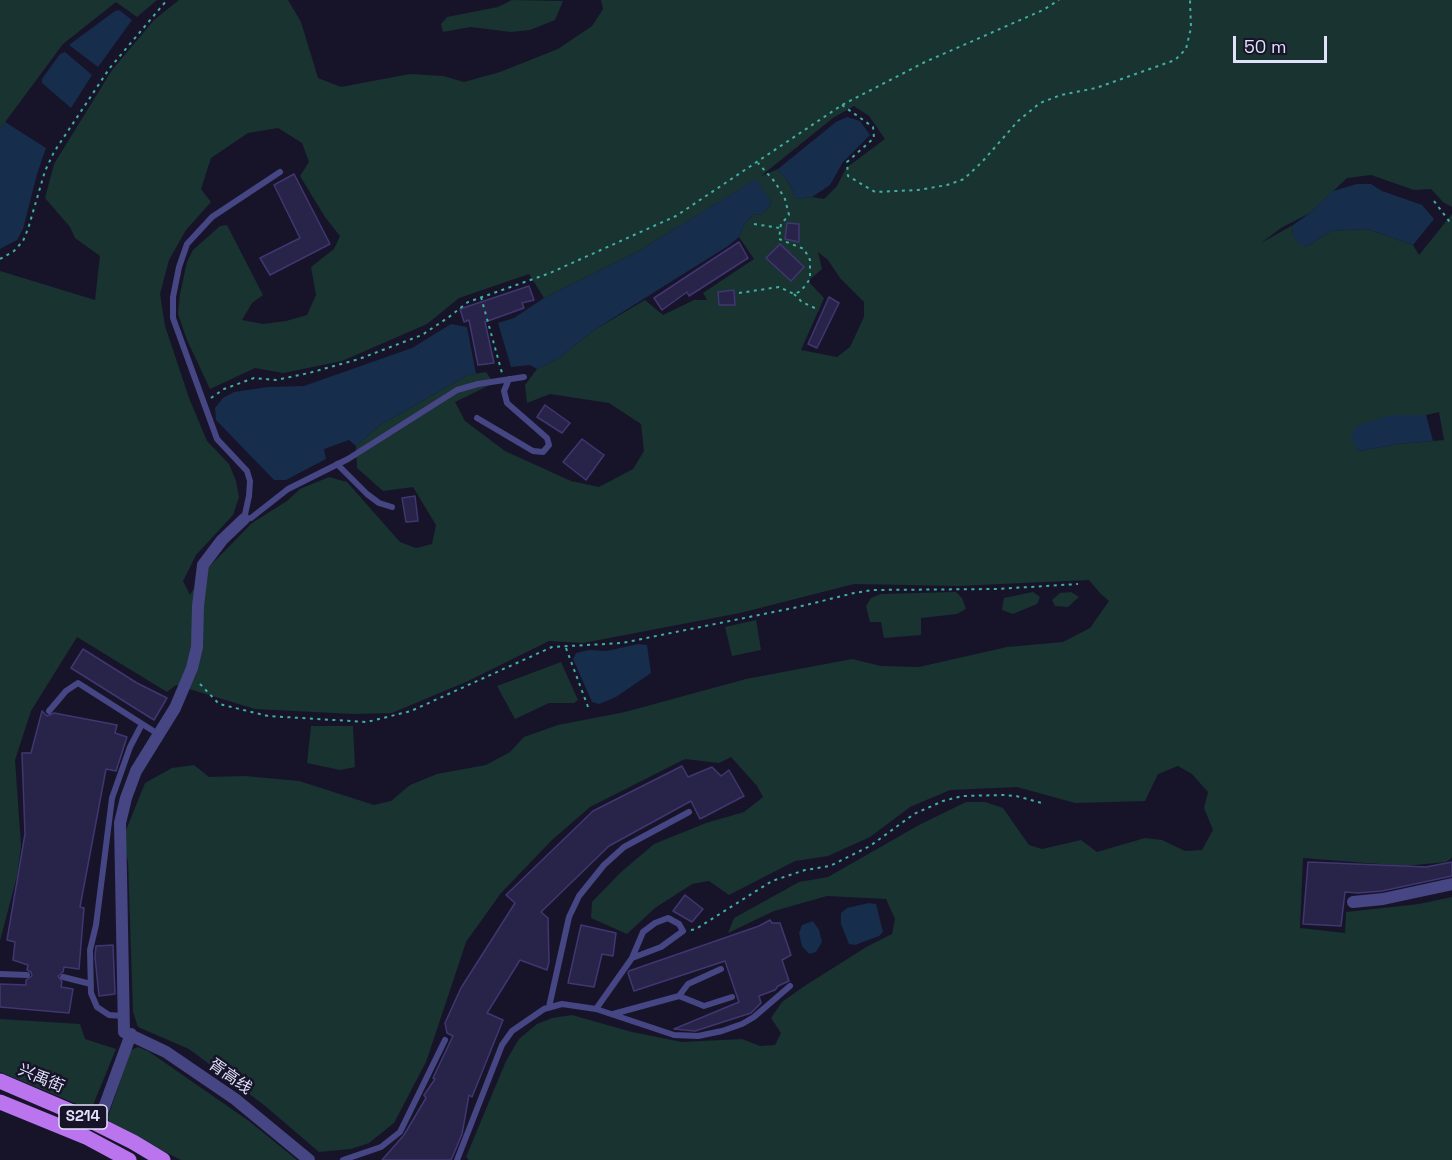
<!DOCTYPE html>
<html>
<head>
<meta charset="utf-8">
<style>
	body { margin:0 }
	#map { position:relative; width:1452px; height:1160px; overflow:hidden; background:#17142a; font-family:"Space Grotesk",sans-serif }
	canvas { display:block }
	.scale { position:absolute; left:1233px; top:36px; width:94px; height:27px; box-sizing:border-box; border:3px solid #e2e1fb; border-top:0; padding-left:8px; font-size:18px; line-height:21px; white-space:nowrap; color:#e2e1fb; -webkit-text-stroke:4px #17142a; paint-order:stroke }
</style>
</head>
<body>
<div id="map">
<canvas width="1452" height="1160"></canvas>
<div class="scale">50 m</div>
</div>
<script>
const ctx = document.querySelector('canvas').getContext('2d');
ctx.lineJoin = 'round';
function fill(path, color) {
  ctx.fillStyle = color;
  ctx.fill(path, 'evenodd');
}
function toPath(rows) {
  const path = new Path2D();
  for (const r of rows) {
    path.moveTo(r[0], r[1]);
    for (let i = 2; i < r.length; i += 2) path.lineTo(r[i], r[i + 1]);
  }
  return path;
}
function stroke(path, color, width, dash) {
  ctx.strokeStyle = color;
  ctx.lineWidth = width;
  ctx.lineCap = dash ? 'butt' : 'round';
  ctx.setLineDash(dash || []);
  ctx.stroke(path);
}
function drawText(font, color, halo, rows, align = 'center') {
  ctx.font = font + ' "Space Grotesk","Noto Sans SC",sans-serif';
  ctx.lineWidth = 5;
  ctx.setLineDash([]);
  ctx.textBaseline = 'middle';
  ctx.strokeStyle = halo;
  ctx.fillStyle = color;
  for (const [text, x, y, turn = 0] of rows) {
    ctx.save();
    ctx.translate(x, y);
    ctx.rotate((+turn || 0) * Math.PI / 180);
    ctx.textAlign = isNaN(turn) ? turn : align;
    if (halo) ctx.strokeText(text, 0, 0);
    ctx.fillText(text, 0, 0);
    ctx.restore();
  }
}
fill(toPath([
	[0,0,157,0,137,17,116,2,63,44,0,129],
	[179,0,288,0,301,22,318,78,341,87,410,74,443,76,464,82,500,72,558,49,592,26,603,9,601,0,1452,0,1452,207,1443,202,1431,189,1414,190,1371,175,1347,178,1310,213,1281,228,1261,243,1293,225,1292,234,1306,247,1331,231,1367,229,1413,245,1419,255,1452,214,1452,858,1446,862,1405,866,1303,858,1300,928,1345,933,1346,912,1419,904,1452,897,1452,1160,469,1160,466,1157,506,1061,519,1039,537,1024,552,1018,572,1015,632,1032,682,1042,742,1039,760,1046,775,1045,781,1033,771,1018,782,1002,803,987,868,946,892,934,895,919,886,899,827,896,774,911,728,933,734,918,799,882,828,877,919,825,966,802,985,802,1003,808,1029,845,1042,849,1081,840,1097,852,1145,838,1162,840,1185,851,1202,850,1213,830,1204,808,1208,792,1192,774,1178,766,1158,774,1145,801,1075,803,1017,787,950,790,910,807,870,837,828,856,795,861,729,895,709,881,692,884,655,908,627,934,591,918,592,902,620,873,654,844,706,823,744,812,763,797,757,786,731,757,719,763,685,759,590,807,552,840,501,893,466,942,426,1062,394,1123,369,1143,351,1149,319,1152,264,1105,189,1049,138,1027,133,1012,128,861,122,840,145,783,172,768,194,765,209,777,245,776,299,781,374,805,391,801,410,785,437,774,486,765,510,752,524,737,558,725,625,712,746,679,852,659,881,666,919,667,1007,647,1063,642,1090,628,1109,601,1100,593,1089,580,958,586,854,584,740,613,583,643,549,641,468,681,392,713,353,714,255,709,176,685,167,692,77,637,31,711,15,760,21,846,17,876,0,941,0,271,95,300,100,256,75,238,70,227,45,198,54,164,112,70,154,20],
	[854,106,869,116,885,139,846,168,837,186,824,199,812,197,796,199,789,183,778,169,761,176,833,118],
	[278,128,302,143,309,162,300,176,325,217,340,236,334,249,311,267,316,295,307,315,286,321,263,324,242,320,252,303,263,295,227,225,220,226,193,250,187,262,180,294,178,314,187,340,210,389,255,368,283,373,342,361,427,324,459,298,529,274,544,298,637,252,755,180,772,203,762,214,753,215,745,223,739,237,754,259,703,293,707,300,694,300,663,315,645,300,594,330,559,358,537,369,525,385,527,403,550,394,609,403,641,424,644,451,633,469,599,487,571,481,505,451,465,421,455,402,494,383,486,372,468,375,380,425,356,446,357,468,383,491,413,487,436,525,432,544,416,548,400,542,347,482,329,477,300,489,287,501,252,523,204,572,190,595,183,581,196,555,233,515,239,497,236,481,229,464,207,441,189,398,165,326,160,294,169,260,186,230,211,202,201,189,211,158,248,133],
	[818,252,828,260,840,278,864,302,864,317,850,347,837,357,801,350,824,298,808,281,822,269],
	[1439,412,1444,440,1399,444,1358,451,1391,415,1426,415],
	[512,0,563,1,555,20,530,30,511,32,471,27,443,32,441,24,447,17,498,7],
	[956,592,962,598,966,609,957,614,921,618,921,635,884,638,881,622,870,622,866,606,871,598,881,594],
	[1033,592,1040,597,1037,604,1013,614,1002,610,1004,598],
	[1071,592,1079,597,1068,607,1055,606,1052,600,1060,593],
	[756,620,761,650,732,656,725,627],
	[561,662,578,700,574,703,549,703,515,719,497,686],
	[311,726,353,726,355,767,340,770,307,763],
	[0,1019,80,1024,85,1039,116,1049,91,1110,0,1072],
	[138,1047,148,1051,249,1121,297,1160,181,1160,110,1124,108,1117,131,1050]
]), '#183330');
fill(toPath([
	[119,10,132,20,98,67,69,45,115,11],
	[65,52,92,75,71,108,42,83,42,79,60,54],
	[847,117,860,121,870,135,843,162,830,185,812,197,796,199,789,183,778,169,836,122],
	[5,122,46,148,37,174,23,229,17,240,0,249,0,129],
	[756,179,772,203,762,214,753,215,745,223,739,237,728,246,594,330,559,358,537,369,530,365,511,367,498,323,514,318,544,298,637,252],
	[1357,184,1371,184,1382,191,1422,205,1434,219,1413,245,1367,229,1331,231,1306,247,1298,243,1292,234,1293,225,1310,213,1333,191],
	[451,324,467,327,476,374,468,375,380,425,356,446,349,440,324,449,326,459,286,480,274,480,216,420,215,408,223,398,234,392,268,387,304,386,412,348],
	[1391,415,1426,415,1433,441,1399,444,1358,451,1351,436,1357,426],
	[638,644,647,645,651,673,616,697,599,704,592,702,573,659,576,653,589,650,607,651],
	[869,903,876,904,883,932,879,936,855,945,849,944,841,924,841,913,847,908],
	[813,921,819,930,822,942,816,952,809,954,802,946,799,933,802,925]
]), '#162d4c');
const building = toPath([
	[294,174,330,244,270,275,260,258,300,238,274,185,294,174],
	[787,223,799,224,799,242,785,239,787,223],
	[739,242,748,258,689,296,687,292,662,310,654,298,739,242],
	[780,244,804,267,791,281,766,258,780,244],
	[529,286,534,300,522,303,524,308,485,322,494,363,478,365,469,320,464,322,460,309,529,286],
	[734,290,735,305,719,305,718,292,734,290],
	[829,297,839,303,817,348,808,344,829,297],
	[545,405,570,423,562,433,537,417,545,405],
	[582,439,604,455,586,480,563,462,582,439],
	[415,496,418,521,406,522,402,498,415,496],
	[83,649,137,683,167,698,154,720,71,668,83,649],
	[42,711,47,716,54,713,117,725,115,733,127,737,116,771,106,769,80,907,84,908,79,969,64,967,63,972,58,976,62,982,61,987,73,989,69,1013,0,1007,0,984,26,985,26,980,32,976,31,972,27,970,28,965,13,960,15,942,7,940,25,834,22,753,31,753,42,711],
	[682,766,688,777,712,767,721,776,729,770,744,796,700,819,691,801,609,846,541,912,548,918,549,962,547,970,520,960,487,1013,503,1020,472,1097,469,1095,462,1134,452,1158,451,1160,382,1160,404,1135,426,1098,424,1095,435,1079,433,1078,453,1036,447,1033,445,1023,461,988,515,903,506,895,593,811,682,766],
	[1308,862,1426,867,1452,862,1452,876,1382,891,1358,893,1345,892,1341,926,1303,924,1308,862],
	[685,895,703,909,692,922,673,911,685,895],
	[770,920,772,923,780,923,791,955,782,960,789,981,778,986,775,990,759,996,761,1003,751,1013,695,1031,674,1029,739,1002,725,961,634,991,628,973,629,971,759,926,770,920],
	[581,925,616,933,613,956,602,954,594,987,568,983,581,925],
	[113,945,115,994,99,996,95,957,96,946,113,945]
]);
fill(building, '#282348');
stroke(building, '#403772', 1.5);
stroke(toPath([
	[842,105,873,127,874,138,847,162,848,176,875,192,918,190,947,185,964,179,982,162,1018,121,1040,103,1061,95,1096,88,1175,60,1186,49,1191,28,1190,0],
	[1434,201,1452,225],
	[754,224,780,228],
	[0,259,14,251,23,241,28,229,45,171,54,152,109,69,167,0],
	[739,293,779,287,794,294,801,291,810,279,810,260,804,249,779,239,781,224,789,215,785,199,775,182,758,163],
	[794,294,802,302,819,310],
	[481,297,502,373],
	[211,398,224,389,254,378,276,380,309,373,359,359,422,335,449,317,468,302,550,273,676,216,842,105,925,62,1043,10,1059,0],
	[566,648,588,707],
	[200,684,219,704,268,716,367,722,411,711,552,647,622,643,798,607,854,593,873,590,997,589,1078,584],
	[691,930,696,929,772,881,805,870,830,866,870,846,914,814,943,801,962,796,1003,795,1016,796,1042,803]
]), '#40b0a3', 2, [3, 4.5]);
stroke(toPath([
	[280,172,212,217,187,244,179,267,173,297,173,318,217,439,247,471,250,481,249,496,244,519,251,518,288,489,348,459,457,390,478,384,524,377],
	[477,418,533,451,543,452,549,445,547,438,507,403,504,391,509,379],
	[337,464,367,494,379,503,392,507],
	[49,711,66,691,78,683,158,734],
	[0,974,27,975],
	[63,977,91,984],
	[679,996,704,1006,732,997],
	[549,1007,569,917,579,896,604,865,624,847,689,812],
	[596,1009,632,958,661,947,683,931,679,924,668,918,655,923,643,932,632,958],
	[613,1014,679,996,688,984,721,969],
	[123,1016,109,1015,97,1007,91,993,90,950,96,925,112,798,130,747,142,724],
	[343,1160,381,1147,400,1132,445,1040],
	[457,1160,502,1045,512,1031,544,1009,562,1004,596,1009,674,1035,698,1036,722,1031,742,1024,754,1017,790,986]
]), '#454683', 6);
stroke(toPath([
	[244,519,222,540,203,565,198,606,197,647,192,668,175,708,136,771,126,798,120,823,124,1032,166,1052,235,1099,309,1160],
	[1353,902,1383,899,1452,884],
	[98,1124,131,1034]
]), '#454683', 12);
stroke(toPath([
	[0,1081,77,1114,133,1142,163,1160],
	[0,1102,86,1137,129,1160]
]), '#ba75ee', 15);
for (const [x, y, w] of [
	[83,1117,48]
]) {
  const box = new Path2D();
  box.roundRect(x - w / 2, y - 12, w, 24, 4.5);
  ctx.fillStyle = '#17142a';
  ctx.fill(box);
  stroke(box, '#e2e1fb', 1.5);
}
drawText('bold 15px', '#e2e1fb', null, [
	["S214",83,1117]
]);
drawText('16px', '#e2e1fb', '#17142a', [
	["胥高线",230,1077,35],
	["兴禹街",41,1079,23]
]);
</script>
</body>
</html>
